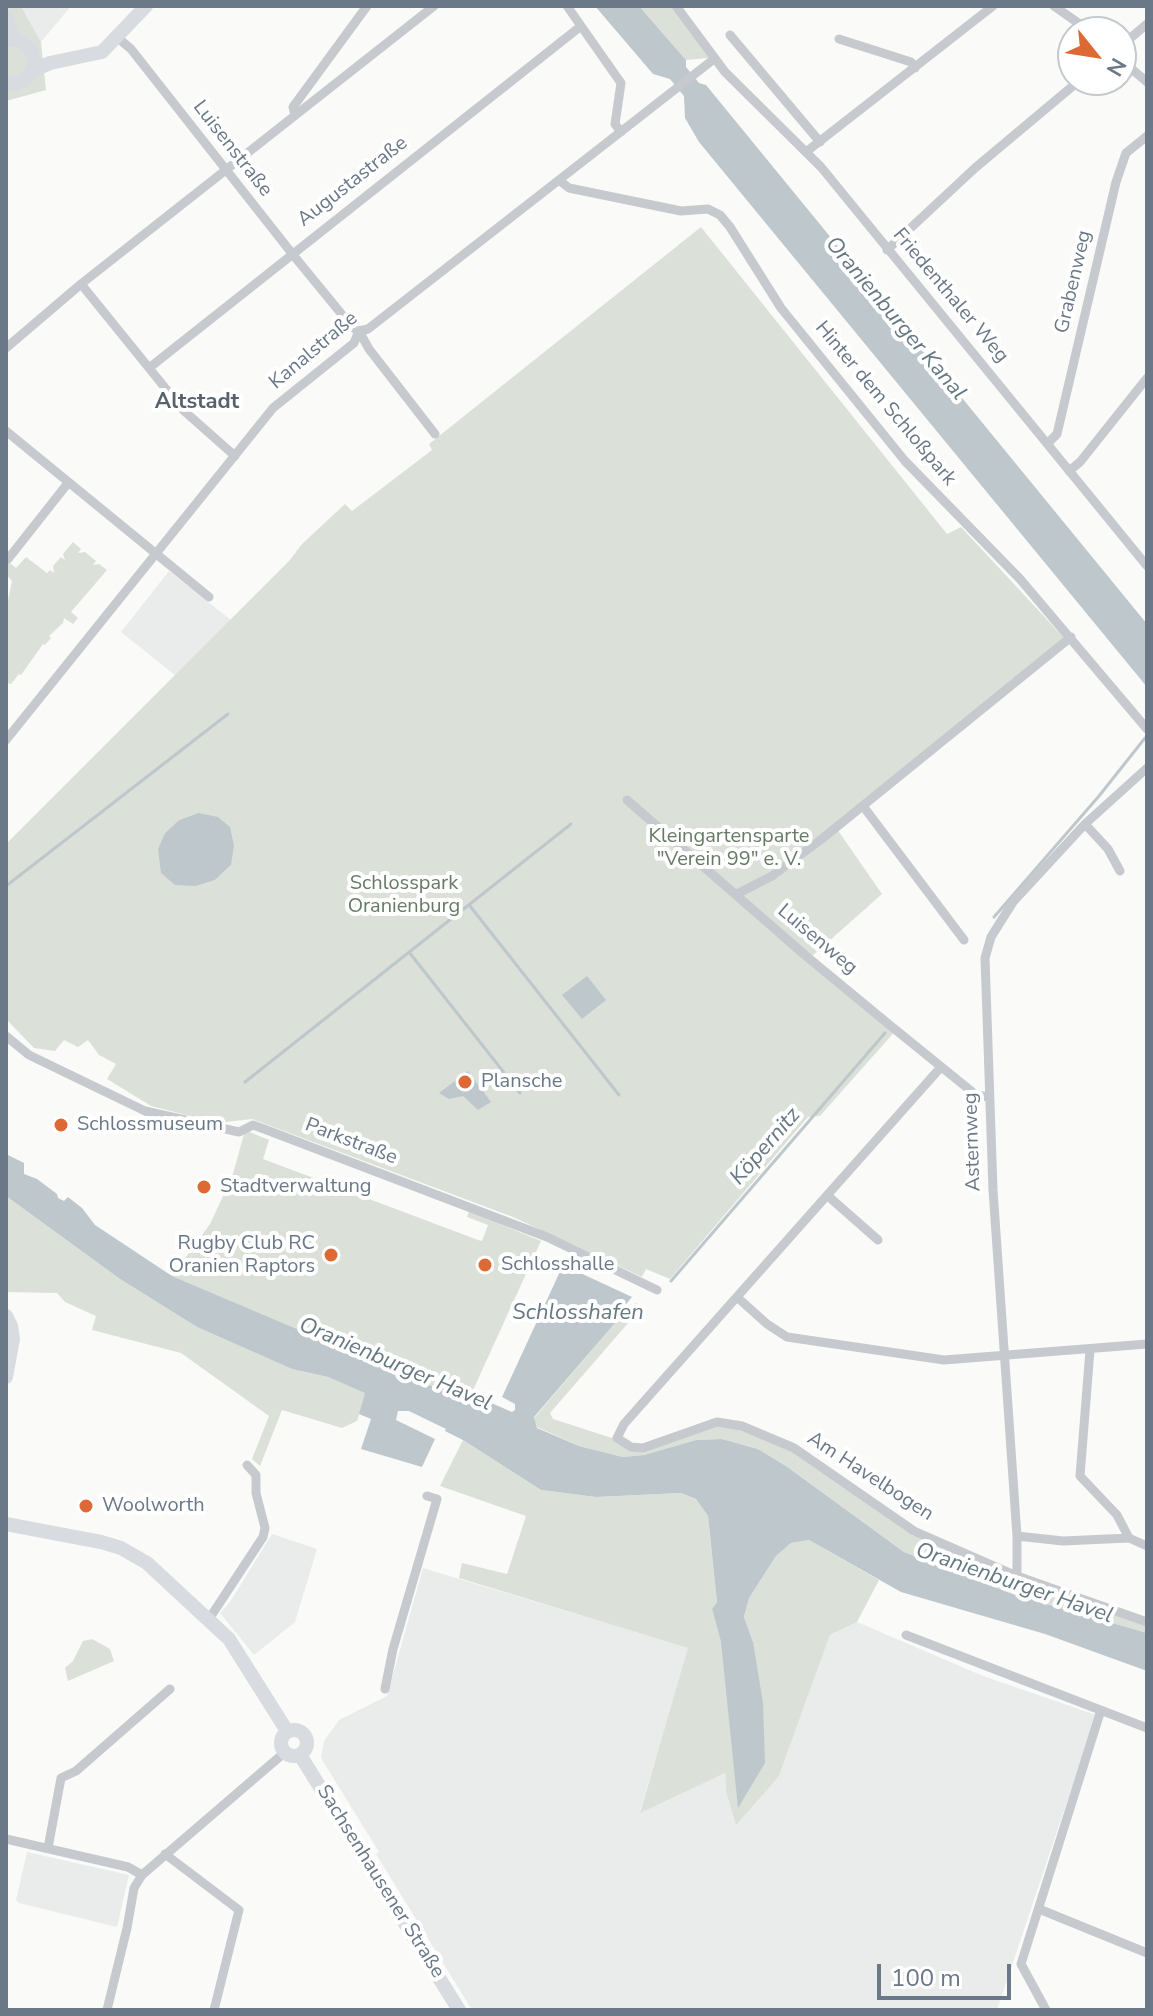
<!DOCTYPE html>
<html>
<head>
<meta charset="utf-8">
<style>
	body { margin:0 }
	#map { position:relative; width:1153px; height:2016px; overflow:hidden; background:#fafaf8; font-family:"Nunito Sans",sans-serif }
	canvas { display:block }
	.frame { position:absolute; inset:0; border:8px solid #6a7888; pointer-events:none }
	.north { position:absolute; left:1057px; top:16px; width:80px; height:80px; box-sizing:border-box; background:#fff; border:2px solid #c3c9cf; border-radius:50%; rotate:120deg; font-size:22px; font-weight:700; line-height:32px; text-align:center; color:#6a7888 }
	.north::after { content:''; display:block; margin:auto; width:28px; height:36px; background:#dd6a34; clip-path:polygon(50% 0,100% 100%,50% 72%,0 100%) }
	.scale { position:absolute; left:877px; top:1964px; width:134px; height:36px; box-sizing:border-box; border:4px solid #6a7888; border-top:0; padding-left:10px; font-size:24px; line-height:28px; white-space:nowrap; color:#6a7888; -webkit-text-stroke:6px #fff; paint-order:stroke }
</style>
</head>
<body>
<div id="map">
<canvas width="1153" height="2016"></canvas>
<div class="frame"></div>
<div class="north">N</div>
<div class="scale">100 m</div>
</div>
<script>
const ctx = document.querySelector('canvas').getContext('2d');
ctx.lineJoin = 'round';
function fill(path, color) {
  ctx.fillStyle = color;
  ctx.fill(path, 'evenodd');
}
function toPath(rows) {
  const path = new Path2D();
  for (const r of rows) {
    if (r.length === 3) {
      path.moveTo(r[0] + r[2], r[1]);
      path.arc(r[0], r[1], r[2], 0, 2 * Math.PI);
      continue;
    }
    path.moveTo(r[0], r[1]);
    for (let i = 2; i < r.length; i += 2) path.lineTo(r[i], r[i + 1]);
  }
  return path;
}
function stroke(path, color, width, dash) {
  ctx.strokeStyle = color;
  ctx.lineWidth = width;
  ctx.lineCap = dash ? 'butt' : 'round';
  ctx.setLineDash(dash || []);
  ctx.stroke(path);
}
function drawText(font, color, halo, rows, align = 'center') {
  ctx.font = font + ' "Nunito Sans",sans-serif';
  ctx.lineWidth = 8;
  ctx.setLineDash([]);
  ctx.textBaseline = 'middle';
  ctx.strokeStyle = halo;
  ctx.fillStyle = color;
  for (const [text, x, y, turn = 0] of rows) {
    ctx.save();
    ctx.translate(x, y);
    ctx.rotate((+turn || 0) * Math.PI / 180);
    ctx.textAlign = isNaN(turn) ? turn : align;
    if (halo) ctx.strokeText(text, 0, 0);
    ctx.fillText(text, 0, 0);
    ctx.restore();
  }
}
fill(toPath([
	[21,6,71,6,41,42],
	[169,571,231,620,176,676,121,632],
	[272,1534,317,1549,295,1622,254,1655,220,1613,230,1602],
	[423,1568,689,1648,640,1811,725,1773,726,1791,779,1776,830,1635,857,1622,983,1676,1096,1715,997,2010,472,2010,376,1854,379,1852,321,1758,324,1741,339,1720,387,1696],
	[27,1852,129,1875,117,1927,19,1903,16,1900]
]), '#eaeceb');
fill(toPath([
	[6,6,21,6,41,42,46,90,6,101],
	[639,6,679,6,718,57,686,60],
	[701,227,947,534,961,527,1066,640,837,829,882,894,811,957,898,1028,820,1116,808,1117,670,1279,646,1269,642,1277,513,1217,252,1119,217,1123,151,1106,107,1079,116,1064,99,1055,88,1040,78,1047,64,1040,55,1051,34,1048,6,1019,6,844,290,560,302,544,345,504,352,511,432,450,429,444],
	[198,813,231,865,215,880,196,886,165,833,179,820],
	[73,542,81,549,78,553,85,552,96,561,93,565,99,564,107,570,71,612,78,618,73,624,64,618,63,623,49,636,51,638,45,645,43,644,21,675,19,674,11,684,6,683,6,610,12,581,6,574,6,560,16,568,26,557,47,573,50,570,54,573,53,566,61,557,65,560,63,554],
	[247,1131,269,1140,263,1159,478,1240,482,1241,488,1225,467,1217,469,1211,541,1241,469,1399,460,1398,172,1276,210,1224,232,1177,244,1134],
	[6,1196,120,1279,197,1327,292,1369,328,1377,366,1393,357,1421,342,1428,282,1410,260,1466,252,1459,269,1416,181,1353,92,1330,96,1316,65,1302,57,1293,6,1292],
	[636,1303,643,1306,550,1413,553,1419,643,1448,717,1422,794,1448,914,1531,1147,1622,1147,1633,1015,1595,904,1552,786,1466,758,1449,722,1439,696,1440,644,1455,623,1457,579,1446,537,1427,534,1418,616,1322],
	[463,1440,541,1490,596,1497,681,1493,696,1499,708,1516,717,1602,712,1609,721,1642,753,1642,744,1617,749,1598,776,1556,791,1543,809,1540,879,1580,857,1622,830,1635,779,1776,736,1825,726,1791,725,1773,640,1813,688,1648,459,1578,462,1563,507,1574,526,1516,440,1486],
	[92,1639,110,1649,114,1661,68,1681,65,1668,73,1661,83,1641]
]), '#dbe1d9');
fill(toPath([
	[595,6,639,6,686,60,686,67,699,83,706,85,1147,624,1147,687,699,142,685,118,684,96,670,79,653,74],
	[198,813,218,817,230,827,234,846,231,865,215,880,196,886,175,885,161,873,158,849,165,833,179,820],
	[587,976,606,1000,582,1019,562,995],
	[468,1071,491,1102,478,1110,463,1096,449,1099,439,1093],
	[6,1154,24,1163,24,1174,37,1179,57,1194,58,1198,64,1201,68,1197,82,1208,95,1225,172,1276,460,1398,480,1398,512,1412,515,1410,515,1404,502,1397,563,1265,632,1297,613,1320,616,1322,534,1417,537,1428,579,1446,623,1457,644,1455,696,1440,722,1439,758,1449,786,1466,904,1552,1015,1595,1147,1633,1147,1671,1045,1634,901,1592,809,1540,791,1543,776,1556,749,1598,744,1617,753,1642,763,1703,765,1763,738,1808,721,1642,712,1609,717,1602,708,1516,696,1499,681,1493,596,1497,541,1490,463,1440,445,1431,446,1429,409,1411,398,1411,396,1420,435,1439,422,1467,361,1449,371,1419,359,1414,365,1393,328,1377,292,1369,197,1327,120,1279,6,1196]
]), '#bec7cc');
stroke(toPath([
	[6,886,228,714],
	[470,906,619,1095],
	[994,917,1099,796,1145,738],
	[409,952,520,1093],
	[245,1082,571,824],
	[671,1281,885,1033]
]), '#bec7cc', 3);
stroke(toPath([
	[567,6,621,83,615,124,621,132],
	[676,6,725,72,821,167,1147,566],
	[1054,6,1091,32],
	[730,35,820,142],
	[118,38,131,49,294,256,353,328,359,331,369,349,435,434],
	[839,39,911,62,915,68],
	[1121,46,1147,24],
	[1121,60,1147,82],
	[295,115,293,107,367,6],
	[806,152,993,6],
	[560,181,569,188,681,211,708,209,720,215,730,227,781,308,905,461,1020,579,1147,729],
	[887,250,975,168,1080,80],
	[81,284,183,410,235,456],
	[6,348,81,284,434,6],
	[149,368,581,26],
	[6,431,209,597],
	[1048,443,1057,434,1116,182,1126,153,1147,136],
	[1069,471,1080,462,1147,378],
	[8,559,68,483],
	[6,740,273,408,354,343,359,331,368,329,714,59],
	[627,800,806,956,886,1022,976,1095,989,1097],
	[863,806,964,940],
	[1085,824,1108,849,1120,871],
	[737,894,772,876,823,838,1071,637],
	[6,1036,29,1055,145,1111,239,1132,253,1125,264,1129,547,1237,657,1290],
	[941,1067,624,1424,617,1438,631,1447,643,1448,717,1422,742,1426,794,1448,914,1531,1017,1576,1147,1622],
	[828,1196,878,1240],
	[738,1298,767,1324,787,1337,944,1360,1147,1344],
	[1090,1350,1080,1476,1117,1515,1129,1538],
	[1017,1536,1063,1541,1129,1538,1147,1546],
	[1017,1576,1017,1536,993,1190,985,958,991,937,1013,902,1085,824,1147,768],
	[209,1619,263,1537,265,1528,256,1493,256,1475,247,1465],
	[906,1635,1147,1728],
	[385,1689,393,1649,437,1499,427,1496],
	[6,1839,128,1867,142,1875],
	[48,1848,61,1778,76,1771,170,1689],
	[165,1854,239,1910,214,2010],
	[1039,1909,1147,1953],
	[107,2010,127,1928,134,1888,142,1875,284,1753],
	[1046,2010,1021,1964,1101,1710]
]), '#c6c9cd', 9);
stroke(toPath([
	[6,17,12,35,17,40],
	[6,1524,101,1542,121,1548,147,1563,229,1639,287,1731],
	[294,1743,13],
	[300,1755,459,2010]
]), '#d8dce0', 14);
stroke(toPath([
	[6,40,17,40,25,44,32,51,34,61,32,71,26,79,16,84,6,83],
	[32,71,50,63,102,52,146,6],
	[6,1316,11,1326,13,1339,6,1377]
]), '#d8dce0', 14);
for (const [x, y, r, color] of [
	[465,1082,8,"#dd6a34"],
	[61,1125,8,"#dd6a34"],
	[204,1187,8,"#dd6a34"],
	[331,1255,8,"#dd6a34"],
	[485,1265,8,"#dd6a34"],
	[86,1506,8,"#dd6a34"]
]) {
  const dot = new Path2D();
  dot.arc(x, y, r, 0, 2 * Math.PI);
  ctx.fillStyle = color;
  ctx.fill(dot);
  stroke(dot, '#fff', 3);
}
drawText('20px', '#6a7888', '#fff', [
	["Luisenstraße",232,149,52],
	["Augustastraße",353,182,-38],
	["Grabenweg",1074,282,-77],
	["Friedenthaler Weg",950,296,50],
	["Kanalstraße",314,351,-40],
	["Hinter dem Schloßpark",885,404,50],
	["Luisenweg",817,940,40],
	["Parkstraße",351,1142,21],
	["Asternweg",973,1142,-92],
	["Am Havelbogen",870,1477,33],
	["Sachsenhausener Straße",380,1882,58]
]);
drawText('20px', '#667a65', '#fff', [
	["Kleingartensparte",729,837],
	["\"Verein 99\" e. V.",729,860],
	["Schlosspark",404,884],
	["Oranienburg",404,907]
]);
drawText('20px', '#6a7888', '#fff', [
	["Plansche",481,1082],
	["Schlossmuseum",77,1125],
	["Stadtverwaltung",220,1187],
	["Rugby Club RC",315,1244,"right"],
	["Oranien Raptors",315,1267,"right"],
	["Schlosshalle",501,1265],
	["Woolworth",102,1506]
], 'left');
drawText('italic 22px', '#667882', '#fff', [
	["Oranienburger Kanal",895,319,50],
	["Köpernitz",766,1147,-49],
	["Schlosshafen",578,1314],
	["Oranienburger Havel",395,1365,23],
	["Oranienburger Havel",1014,1584,19]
]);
drawText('bold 22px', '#58626d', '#fff', [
	["Altstadt",197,403]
]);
</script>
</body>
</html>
